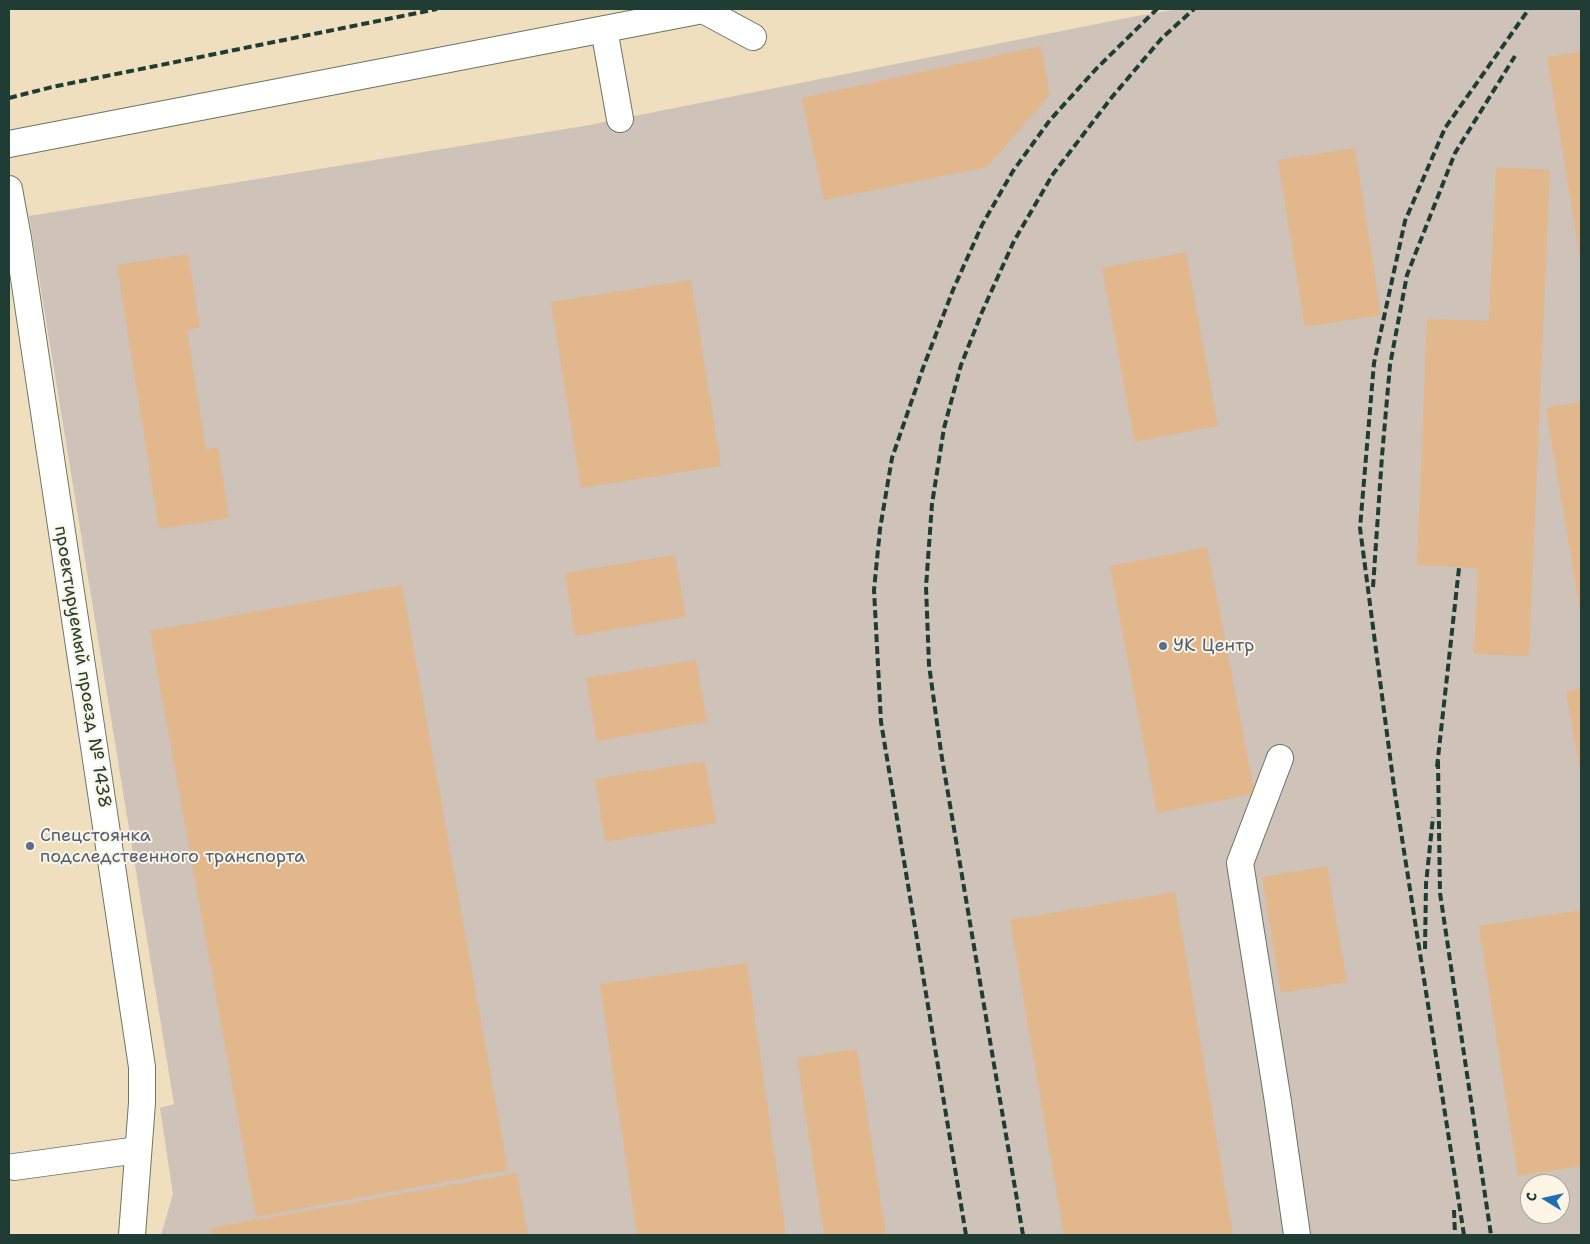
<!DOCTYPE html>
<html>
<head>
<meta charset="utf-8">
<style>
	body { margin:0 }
	#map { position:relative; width:1590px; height:1244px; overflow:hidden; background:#efdfbe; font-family:"Shantell Sans",sans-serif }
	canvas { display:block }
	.frame { position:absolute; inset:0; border:10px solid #1f3d34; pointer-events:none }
	.north { position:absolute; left:1520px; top:1174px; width:50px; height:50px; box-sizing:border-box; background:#fcf5e5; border:1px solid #a4ab9e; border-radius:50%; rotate:279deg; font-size:14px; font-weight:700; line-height:20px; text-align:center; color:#1f3d34 }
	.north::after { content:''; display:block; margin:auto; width:18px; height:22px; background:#1f6fb2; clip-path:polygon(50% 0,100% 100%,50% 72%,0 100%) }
</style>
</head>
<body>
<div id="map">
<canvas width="1590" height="1244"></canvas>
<div class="frame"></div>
<div class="north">С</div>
</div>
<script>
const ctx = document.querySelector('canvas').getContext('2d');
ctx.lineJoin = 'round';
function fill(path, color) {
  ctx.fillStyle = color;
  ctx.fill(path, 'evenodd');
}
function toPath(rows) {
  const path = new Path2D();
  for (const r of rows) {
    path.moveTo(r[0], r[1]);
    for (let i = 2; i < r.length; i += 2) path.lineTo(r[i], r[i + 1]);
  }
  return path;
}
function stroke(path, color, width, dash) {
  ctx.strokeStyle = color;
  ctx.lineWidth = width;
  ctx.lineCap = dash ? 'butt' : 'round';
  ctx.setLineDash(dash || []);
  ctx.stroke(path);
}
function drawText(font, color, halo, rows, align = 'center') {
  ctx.font = font + ' "Shantell Sans",sans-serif';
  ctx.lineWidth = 4;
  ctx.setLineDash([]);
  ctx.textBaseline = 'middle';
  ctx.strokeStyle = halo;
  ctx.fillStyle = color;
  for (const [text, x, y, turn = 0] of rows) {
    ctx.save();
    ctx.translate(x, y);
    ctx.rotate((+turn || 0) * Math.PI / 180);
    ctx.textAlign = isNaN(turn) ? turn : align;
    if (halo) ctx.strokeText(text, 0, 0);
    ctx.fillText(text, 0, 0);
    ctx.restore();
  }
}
fill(toPath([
	[1179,9,1581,9,1581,1235,161,1235,173,1194,160,1108,174,1104,29,216,584,126,1137,16],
	[1530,1184,1560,1184,1560,1214,1530,1214]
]), '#cec2b9');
fill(toPath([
	[1041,46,1050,95,987,167,824,200,802,98],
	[1581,52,1581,257,1580,257,1547,57],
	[1355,148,1381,315,1305,327,1278,160],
	[1496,167,1550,170,1529,656,1474,654,1478,568,1417,565,1427,319,1489,321],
	[1186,252,1218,426,1135,442,1102,268],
	[188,254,200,328,187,330,206,450,218,447,229,518,159,529,117,265],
	[691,280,721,466,581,488,551,302],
	[1581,402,1581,610,1580,610,1546,408],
	[1207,547,1255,794,1157,813,1110,566],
	[675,555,686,617,575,636,565,573],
	[402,585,508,1170,256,1217,150,631],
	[696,660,707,722,597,741,586,678],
	[1581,688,1581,769,1580,769,1566,691],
	[705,761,716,823,605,842,595,779],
	[1327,866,1347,982,1281,993,1262,877],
	[1175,892,1233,1235,1064,1235,1010,920],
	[1581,910,1581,1166,1518,1176,1479,926],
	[747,963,786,1235,637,1235,600,984],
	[857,1049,886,1235,824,1235,797,1058],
	[517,1173,528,1235,212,1235,211,1228]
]), '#e2b78c');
const minor = toPath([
	[604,29,620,119],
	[9,144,703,10,753,37],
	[9,189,18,238,142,1067,142,1103,132,1235],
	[1280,758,1240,863,1278,1102,1297,1235],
	[14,1167,138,1150]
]);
stroke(minor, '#687664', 28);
stroke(minor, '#fff', 26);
stroke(toPath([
	[9,98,52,87,437,9],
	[1373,587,1382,456,1390,365,1407,275,1455,153,1515,56],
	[1438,761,1440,893,1491,1235],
	[1437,767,1459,568],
	[1425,949,1426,884,1433,817],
	[1454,1210,1455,1235],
	[966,1235,881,722,874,590,880,529,892,458,923,368,953,290,982,225,1013,171,1050,120,1097,68,1157,9],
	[1023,1235,941,752,929,665,926,587,932,504,944,428,961,365,982,312,1014,241,1053,174,1112,97,1162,38,1194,9],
	[1464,1235,1394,787,1360,528,1374,363,1405,221,1445,128,1529,9]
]), '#1f3d34', 4, [8, 4]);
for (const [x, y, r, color] of [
	[1163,646,5,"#5c6f8a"],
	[30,846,5,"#5c6f8a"]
]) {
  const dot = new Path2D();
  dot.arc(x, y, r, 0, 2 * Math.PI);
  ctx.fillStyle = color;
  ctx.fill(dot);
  stroke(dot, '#fcf5e5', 2);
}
drawText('18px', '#4e5e75', '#fcf5e5', [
	["УК Центр",1173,646],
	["Спецстоянка",40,836],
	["подследственного транспорта",40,857]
], 'left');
drawText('18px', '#1f3d34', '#fcf5e5', [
	["проектируемый проезд № 1438",82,667,81]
]);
</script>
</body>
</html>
